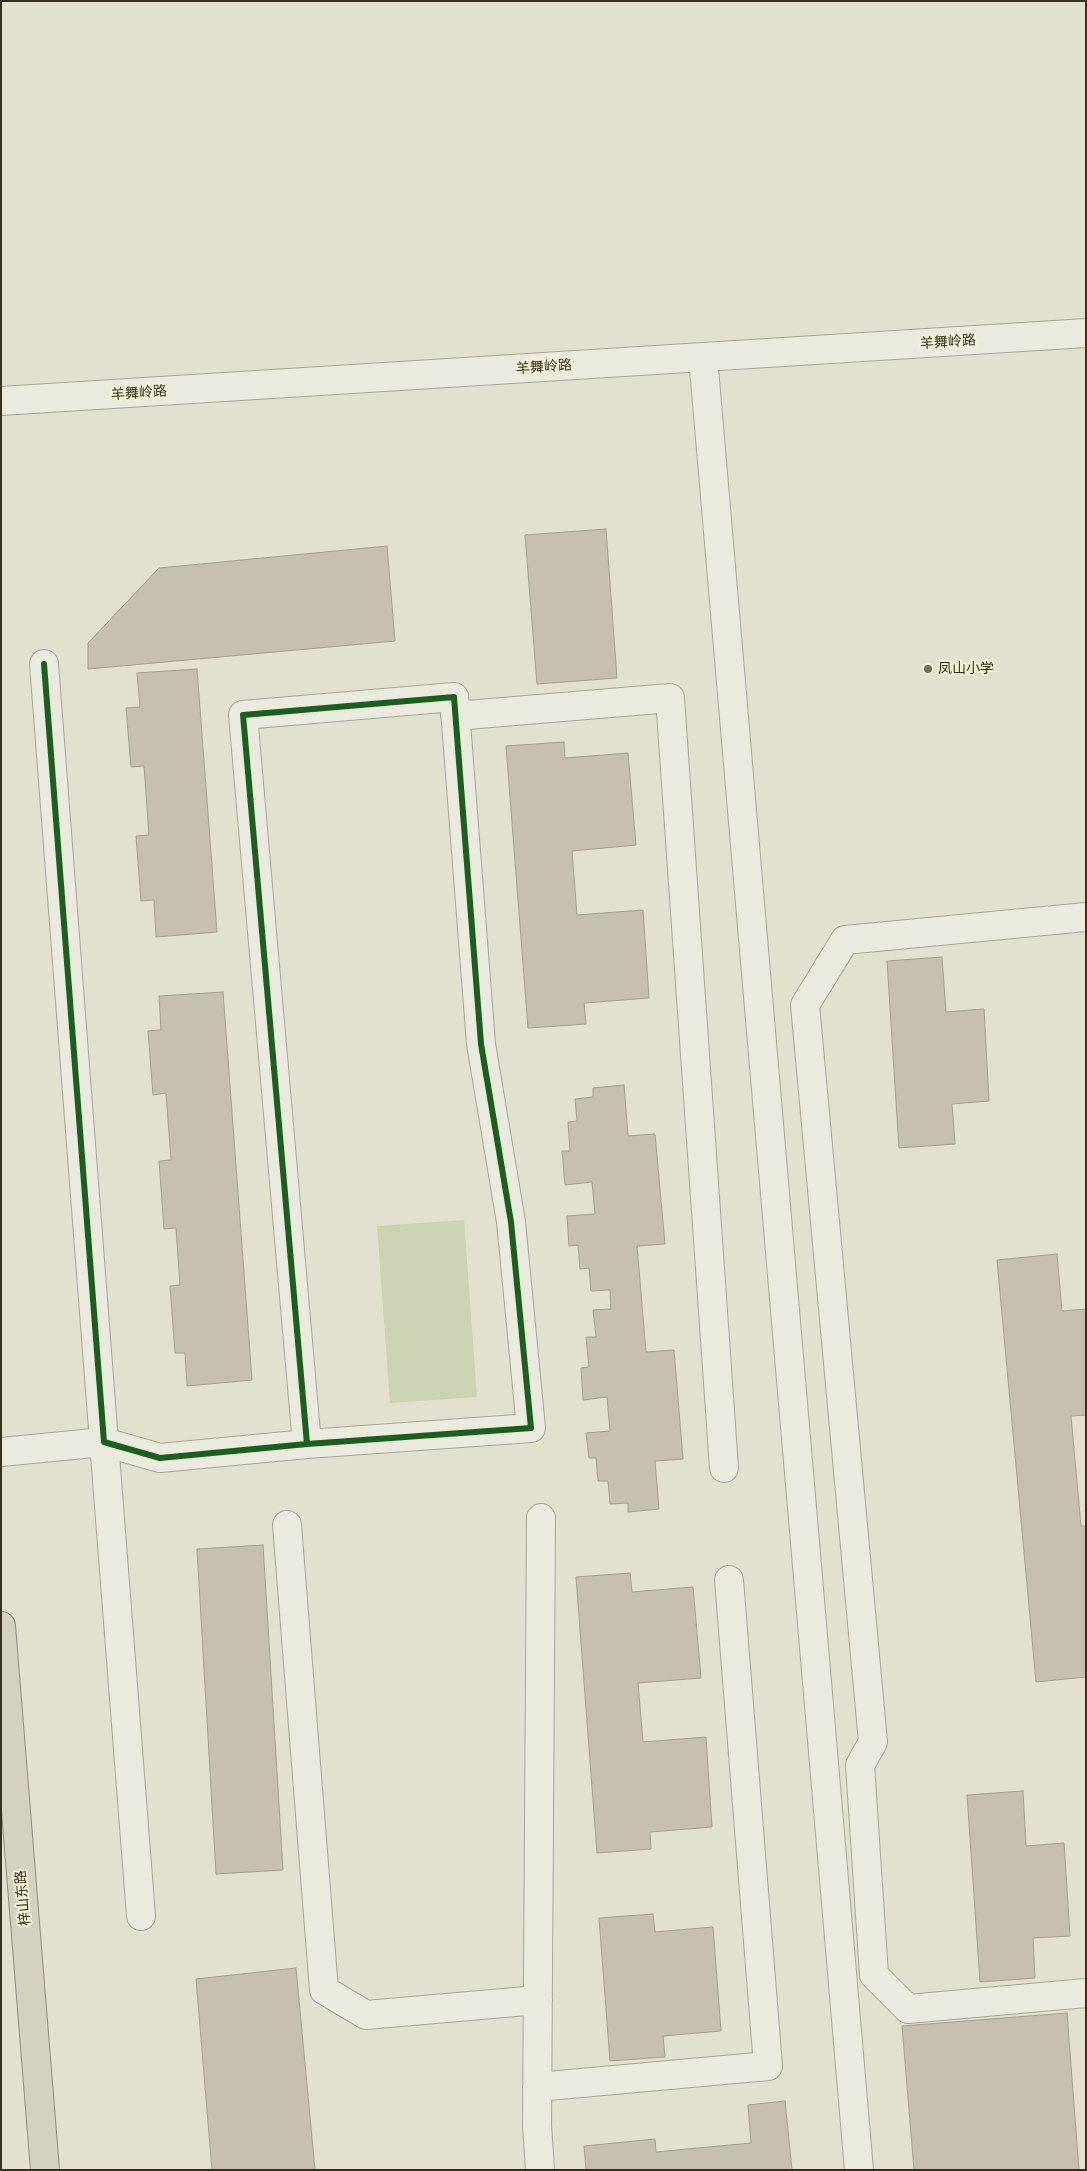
<!DOCTYPE html>
<html>
<head>
<meta charset="utf-8">
<style>
	body { margin:0 }
	#map { position:relative; width:1087px; height:2171px; overflow:hidden; background:#e2e1cf; font-family:"Crimson Pro",serif }
	canvas { display:block }
	.frame { position:absolute; inset:0; border:2px solid #352f20; pointer-events:none }
</style>
</head>
<body>
<div id="map">
<canvas width="1087" height="2171"></canvas>
<div class="frame"></div>
</div>
<script>
const ctx = document.querySelector('canvas').getContext('2d');
ctx.lineJoin = 'round';
function fill(path, color) {
  ctx.fillStyle = color;
  ctx.fill(path, 'evenodd');
}
function toPath(rows) {
  const path = new Path2D();
  for (const r of rows) {
    path.moveTo(r[0], r[1]);
    for (let i = 2; i < r.length; i += 2) path.lineTo(r[i], r[i + 1]);
  }
  return path;
}
function stroke(path, color, width, dash) {
  ctx.strokeStyle = color;
  ctx.lineWidth = width;
  ctx.lineCap = dash ? 'butt' : 'round';
  ctx.setLineDash(dash || []);
  ctx.stroke(path);
}
function drawText(font, color, halo, rows, align = 'center') {
  ctx.font = font + ' "Crimson Pro","Noto Sans SC",serif';
  ctx.lineWidth = 4;
  ctx.setLineDash([]);
  ctx.textBaseline = 'middle';
  ctx.strokeStyle = halo;
  ctx.fillStyle = color;
  for (const [text, x, y, turn = 0] of rows) {
    ctx.save();
    ctx.translate(x, y);
    ctx.rotate((+turn || 0) * Math.PI / 180);
    ctx.textAlign = isNaN(turn) ? turn : align;
    if (halo) ctx.strokeText(text, 0, 0);
    ctx.fillText(text, 0, 0);
    ctx.restore();
  }
}
fill(toPath([
	[464,1220,477,1397,390,1403,377,1226]
]), '#cbd3b3');
const building = toPath([
	[606,529,617,678,537,684,525,535,606,529],
	[387,546,395,641,88,669,88,643,159,568,387,546],
	[197,669,217,932,156,937,154,900,141,901,136,836,149,835,144,766,131,767,126,708,140,707,137,673,197,669],
	[564,742,565,758,628,753,636,845,572,851,577,915,643,910,649,998,584,1003,586,1024,528,1028,506,746,564,742],
	[942,957,946,1012,984,1009,989,1101,952,1104,955,1144,899,1148,887,961,942,957],
	[223,992,252,1380,187,1386,185,1353,175,1353,170,1286,180,1285,176,1228,164,1229,159,1161,171,1160,166,1093,153,1095,148,1031,161,1030,159,996,223,992],
	[624,1085,628,1136,655,1134,665,1244,637,1246,646,1352,674,1350,683,1459,655,1461,659,1509,628,1512,628,1503,610,1504,608,1481,598,1481,596,1458,589,1458,586,1433,610,1431,607,1397,583,1400,581,1368,589,1367,586,1337,596,1337,593,1310,611,1309,610,1290,591,1291,589,1268,580,1269,578,1245,569,1246,567,1216,595,1214,592,1182,565,1185,562,1151,570,1151,568,1122,577,1121,575,1099,593,1097,593,1088,624,1085],
	[1057,1254,1062,1311,1086,1309,1086,1415,1071,1416,1081,1526,1086,1526,1086,1677,1036,1682,997,1260,1057,1254],
	[263,1545,283,1870,216,1874,197,1549,263,1545],
	[630,1573,632,1592,693,1587,701,1678,638,1683,643,1742,706,1737,712,1827,650,1832,651,1849,597,1853,576,1577,630,1573],
	[1023,1791,1026,1846,1064,1843,1070,1936,1033,1938,1035,1978,980,1982,967,1795,1023,1791],
	[653,1914,655,1932,713,1927,721,2031,663,2036,665,2057,610,2061,599,1918,653,1914],
	[296,1968,315,2170,212,2170,196,1979,296,1968],
	[1067,2013,1079,2170,914,2170,902,2026,1067,2013],
	[785,2101,792,2170,586,2170,584,2146,655,2139,656,2152,751,2143,748,2105,785,2101]
]);
fill(building, '#c5c0b0');
stroke(building, '#a29d8e', 1);
const minor = toPath([
	[703,357,859,2170],
	[1,401,1086,333],
	[44,664,104,1442,160,1458,307,1444,243,715,454,697,481,1044,511,1222,531,1428,307,1444],
	[455,716,670,698,724,1468],
	[1086,917,845,940,805,1005,873,1742,860,1765,874,1975,908,2009,1086,1993],
	[1,1452,104,1442,141,1916],
	[287,1525,324,1990,366,2015,538,2000],
	[537,2087,768,2066,729,1580],
	[540,2170,537,2125,541,1518]
]);
const highway = toPath([
	[1,1626,45,2170]
]);
stroke(minor, '#a8a597', 30);
stroke(highway, '#8d8b7e', 30);
stroke(minor, '#eaeadf', 28);
stroke(highway, '#d4d1c0', 28);
stroke(toPath([
	[44,664,104,1442,160,1458,307,1444,243,715,454,697,481,1044,511,1222,531,1428,307,1444]
]), '#1b5e20', 6);
for (const [x, y, r, color] of [
	[928,669,5,"#726d5d"]
]) {
  const dot = new Path2D();
  dot.arc(x, y, r, 0, 2 * Math.PI);
  ctx.fillStyle = color;
  ctx.fill(dot);
  stroke(dot, '#f2f0d5', 2);
}
drawText('14px', '#352f20', '#f2f0d5', [
	["羊舞岭路",948,342,-4],
	["羊舞岭路",544,367,-4],
	["羊舞岭路",139,393,-4],
	["梓山东路",23,1898,-95]
]);
drawText('14px', '#352f20', '#f2f0d5', [
	["凤山小学",938,669]
], 'left');
</script>
</body>
</html>
